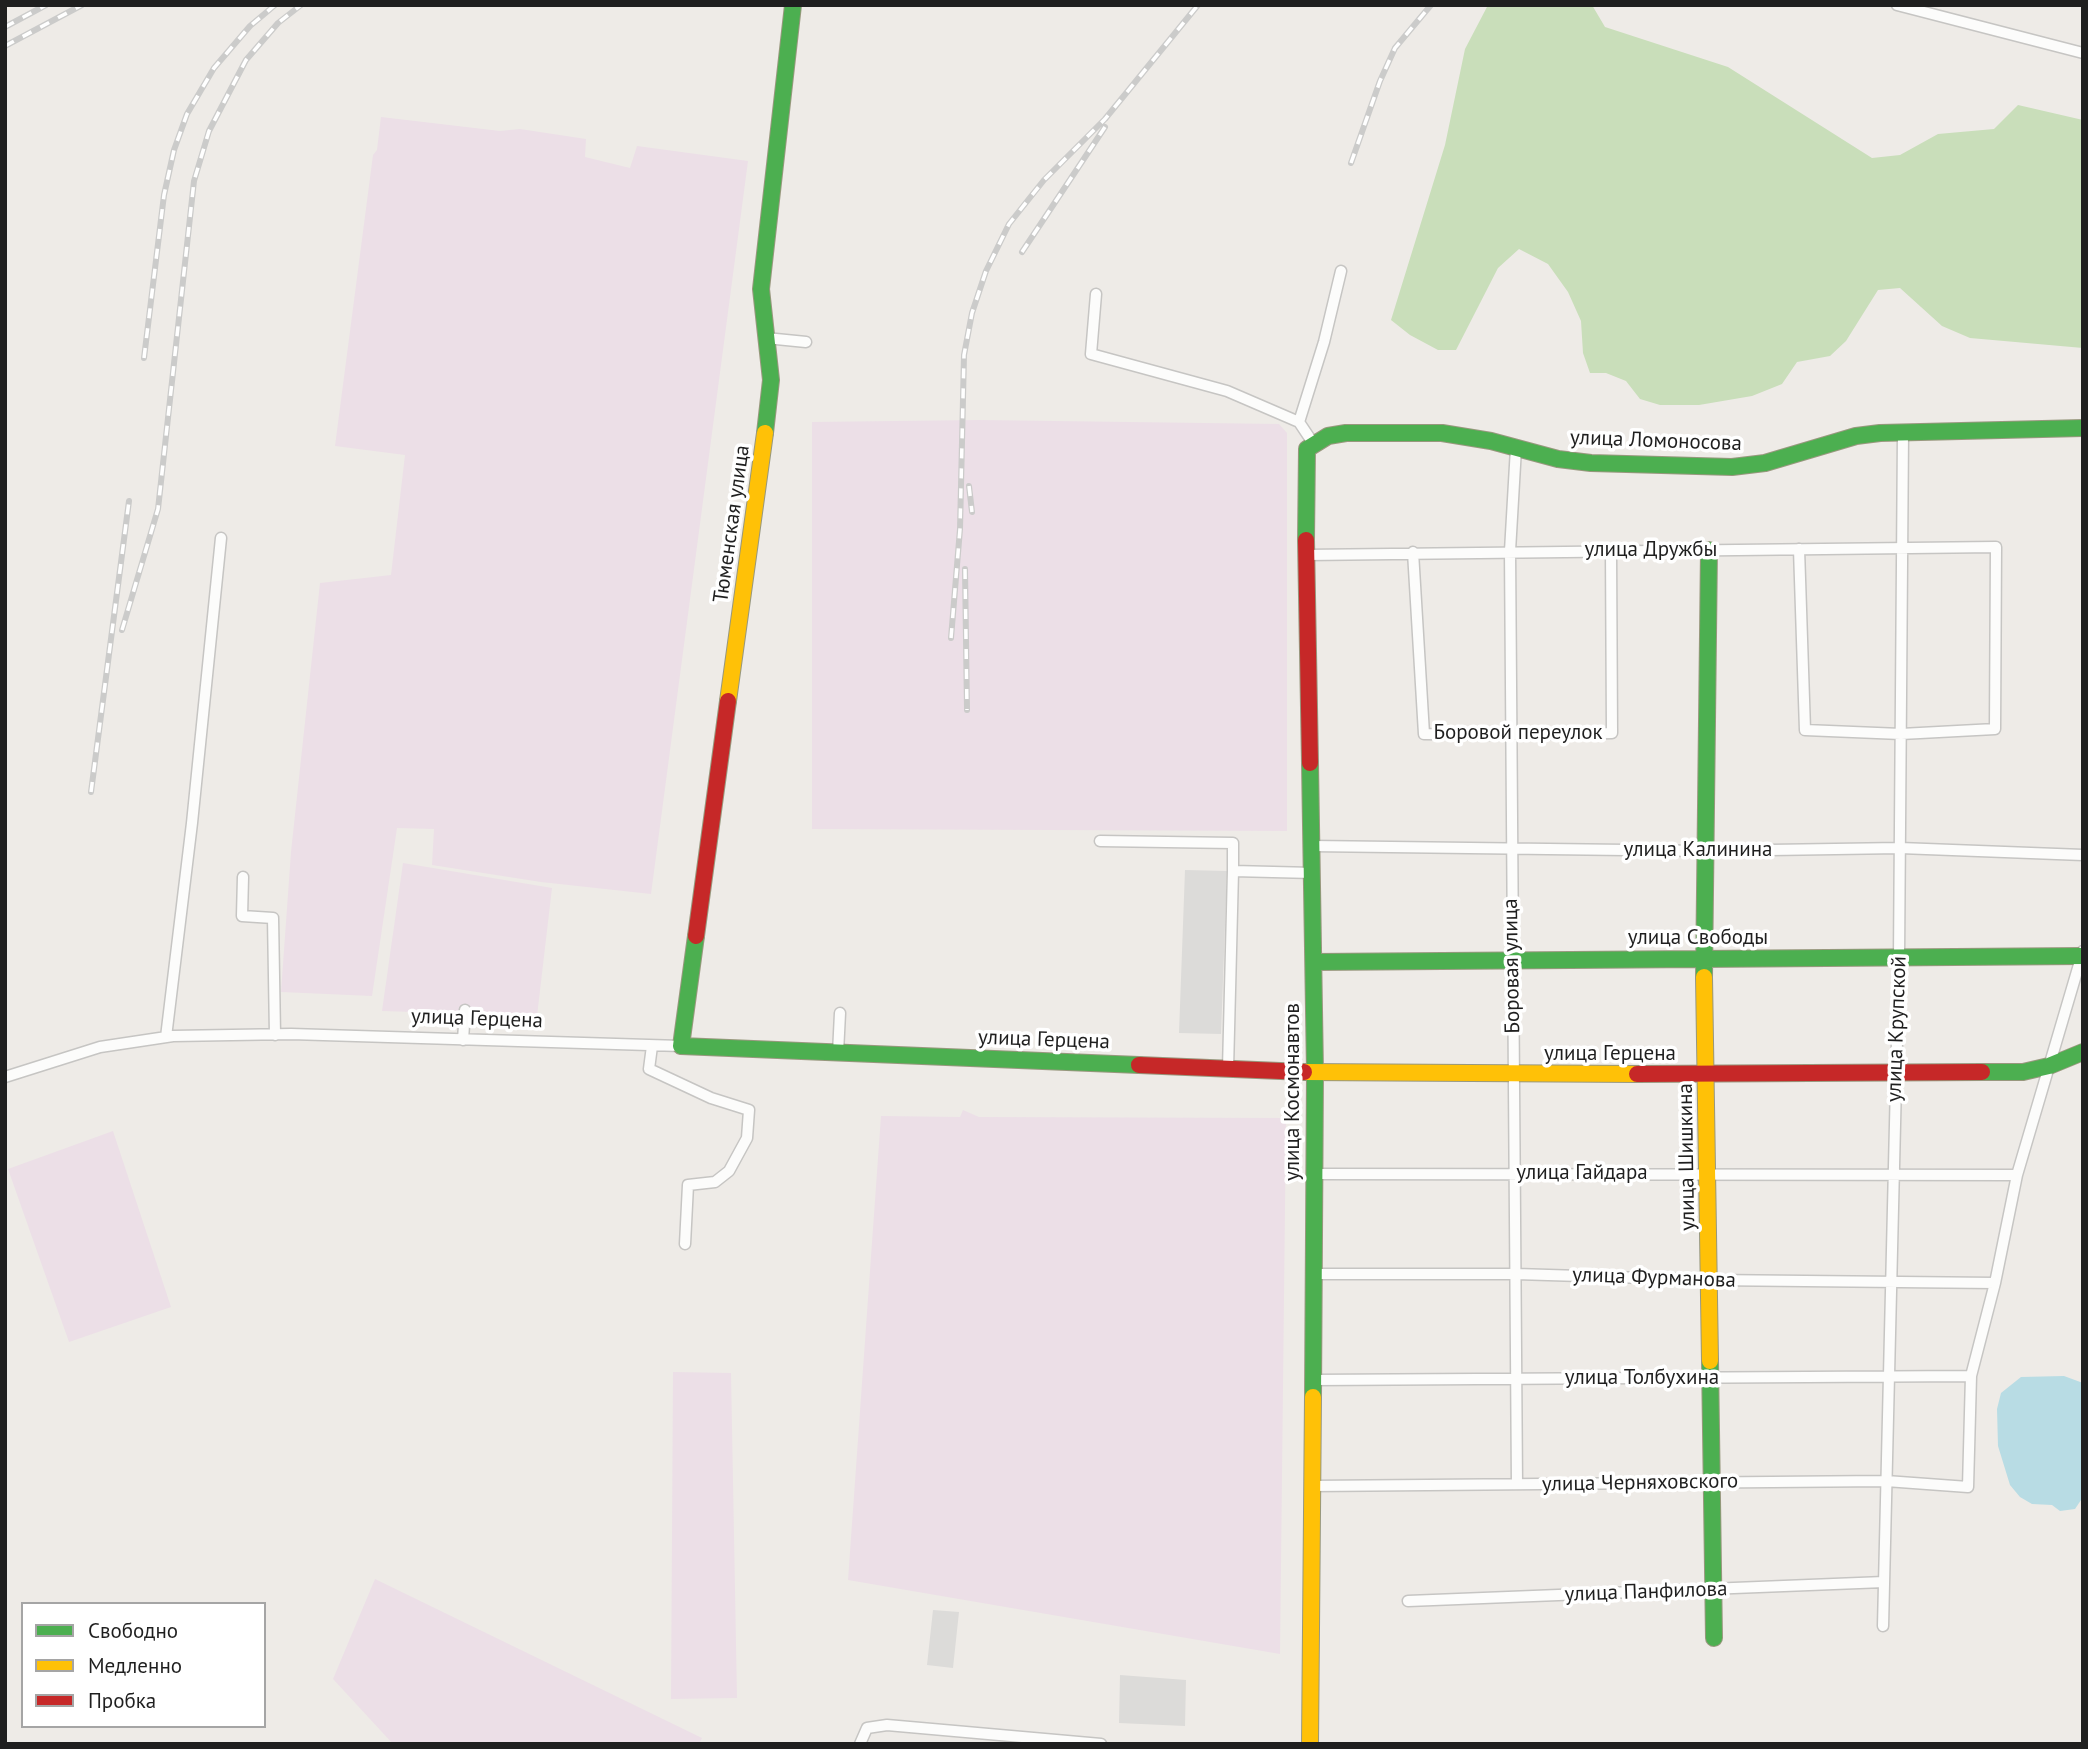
<!DOCTYPE html>
<html>
<head>
<meta charset="utf-8">
<style>
	body { margin:0 }
	#map { position:relative; width:2088px; height:1749px; overflow:hidden; background:#eeebe7; font-family:"PT Sans",sans-serif }
	canvas { display:block }
	.frame { position:absolute; inset:0; border:7px solid #1f1f1f; pointer-events:none }
	.legend { position:absolute; left:21px; top:1602px; width:245px; height:126px; box-sizing:border-box; background:#fff; border:2px solid #a5a5a5; margin:0; padding:9px 12px; list-style:none; font-size:21px; color:#1f1f1f }
	.legend li { display:flex; align-items:center; gap:14px; height:35px }
	.legend b { width:35px; border:2px solid #a5a5a5 }
</style>
</head>
<body>
<div id="map">
<canvas width="2088" height="1749"></canvas>
<div class="frame"></div>
<ul class="legend">
<li><b style="height:9px;background:#4caf50"></b>Свободно</li>
<li><b style="height:9px;background:#ffc107"></b>Медленно</li>
<li><b style="height:9px;background:#c62828"></b>Пробка</li>
</ul>
</div>
<script>
const ctx = document.querySelector('canvas').getContext('2d');
ctx.lineJoin = 'round';
function fill(path, color) {
  ctx.fillStyle = color;
  ctx.fill(path, 'evenodd');
}
function toPath(rows) {
  const path = new Path2D();
  for (const r of rows) {
    path.moveTo(r[0], r[1]);
    for (let i = 2; i < r.length; i += 2) path.lineTo(r[i], r[i + 1]);
  }
  return path;
}
function stroke(path, color, width, dash) {
  ctx.strokeStyle = color;
  ctx.lineWidth = width;
  ctx.lineCap = dash ? 'butt' : 'round';
  ctx.setLineDash(dash || []);
  ctx.stroke(path);
}
function drawText(font, color, halo, rows, align = 'center') {
  ctx.font = font + ' "PT Sans",sans-serif';
  ctx.lineWidth = 7;
  ctx.setLineDash([]);
  ctx.textBaseline = 'middle';
  ctx.strokeStyle = halo;
  ctx.fillStyle = color;
  for (const [text, x, y, turn = 0] of rows) {
    ctx.save();
    ctx.translate(x, y);
    ctx.rotate((+turn || 0) * Math.PI / 180);
    ctx.textAlign = isNaN(turn) ? turn : align;
    if (halo) ctx.strokeText(text, 0, 0);
    ctx.fillText(text, 0, 0);
    ctx.restore();
  }
}
fill(toPath([
	[381,117,500,131,520,129,586,139,585,157,630,168,637,146,748,161,651,894,541,882,432,865,434,829,397,828,372,996,281,992,291,852,320,583,391,575,405,455,335,446,373,155,377,150],
	[979,420,1279,424,1287,433,1287,831,812,829,812,422],
	[403,863,552,888,537,1016,382,1011],
	[963,1110,979,1117,1286,1118,1280,1654,848,1580,881,1116,960,1117],
	[113,1131,171,1307,69,1342,8,1169],
	[673,1372,731,1373,737,1698,671,1699],
	[375,1579,702,1738,699,1744,393,1744,333,1679]
]), '#ecdfe7');
fill(toPath([
	[1488,5,1592,5,1605,27,1728,67,1872,158,1900,155,1938,134,1994,129,2018,105,2083,120,2083,348,1970,338,1942,326,1900,288,1878,290,1846,341,1830,356,1797,362,1782,384,1752,396,1699,405,1660,405,1640,399,1626,381,1606,373,1590,373,1583,353,1581,321,1568,292,1548,264,1519,249,1498,268,1456,350,1438,350,1410,335,1391,320,1445,145,1465,49]
]), '#c9deba');
fill(toPath([
	[1185,870,1227,871,1221,1034,1179,1033],
	[933,1610,959,1612,953,1668,927,1665],
	[1120,1675,1186,1680,1185,1726,1119,1723]
]), '#dcdbd9');
fill(toPath([
	[2064,1376,2083,1383,2083,1497,2075,1509,2060,1511,2052,1505,2032,1504,2020,1497,2010,1485,1998,1446,1997,1409,2001,1393,2021,1377]
]), '#b8dce4');
const street = toPath([
	[1897,5,2083,53],
	[1096,294,1091,354,1227,391,1299,422],
	[766,338,806,342],
	[1313,443,1299,422,1324,342,1341,271],
	[1516,448,1510,551,1517,1484],
	[1413,552,1424,734,1510,735,1612,733,1611,551],
	[1306,555,1996,547,1995,729,1901,734,1805,730,1799,549],
	[1100,841,1233,843,1233,871],
	[1312,846,1705,851,1900,848,2083,855],
	[243,877,242,916,273,918,275,1035],
	[166,1037,192,823,221,538],
	[463,1040,465,1010],
	[652,1046,649,1069,711,1098,749,1110,747,1138,729,1171,715,1182,688,1185,685,1244],
	[838,1053,840,1013],
	[1228,1069,1233,871,1313,873],
	[5,1077,100,1047,173,1036,291,1034,681,1046],
	[1315,1174,2017,1175],
	[1314,1274,1516,1274,1710,1280,1995,1283],
	[1313,1380,1971,1376],
	[1312,1486,1886,1481,1968,1487,1971,1376,1995,1283,2017,1175,2083,951],
	[1408,1601,1884,1582],
	[1883,1626,1899,957,1903,432],
	[860,1744,867,1728,887,1725,1101,1744]
]);
const fast = toPath([
	[765,433,771,380,761,289,793,5],
	[1306,540,1307,449,1328,436,1346,433,1442,433,1491,441,1558,459,1591,463,1732,467,1765,463,1856,436,1880,433,2083,428],
	[1310,763,1315,1072,1313,1397],
	[696,936,681,1046,1139,1065],
	[1314,962,2083,956],
	[1704,977,1709,550],
	[1982,1072,2023,1072,2049,1066,2083,1052],
	[1710,1361,1714,1638]
]);
const slow = toPath([
	[728,701,765,433],
	[1704,977,1710,1361],
	[1304,1072,1637,1074],
	[1310,1744,1313,1397]
]);
const jam = toPath([
	[1306,540,1310,763],
	[696,936,728,701],
	[1139,1065,1304,1072],
	[1637,1074,1982,1072]
]);
stroke(street, '#c6c5c3', 13);
stroke(fast, '#98987e', 18);
stroke(slow, '#98987e', 18);
stroke(jam, '#98987e', 18);
stroke(street, '#fcfcfb', 10);
stroke(fast, '#4caf50', 16);
stroke(slow, '#ffc107', 16);
stroke(jam, '#c62828', 16);
const rail = toPath([
	[5,27,46,5],
	[5,46,82,5],
	[1351,163,1380,81,1395,48,1431,5],
	[1022,252,1105,127],
	[144,358,164,195,174,150,187,114,214,68,250,26,275,5],
	[969,486,972,512],
	[965,569,967,710],
	[122,630,158,509,194,181,209,131,246,60,278,23,301,5],
	[951,638,960,529,964,355,972,313,986,271,1009,224,1044,180,1105,119,1198,5],
	[91,792,129,501]
]);
stroke(rail, '#cbcbca', 6);
stroke(rail, '#fff', 3.5, [10]);
drawText('21px', '#1f1f1f', '#fff', [
	["улица Ломоносова",1656,441,2],
	["Тюменская улица",732,524,-82],
	["улица Дружбы",1651,550],
	["Боровой переулок",1518,733],
	["улица Калинина",1698,850],
	["улица Свободы",1698,938],
	["Боровая улица",1512,966,-91],
	["улица Герцена",477,1019,2],
	["улица Крупской",1897,1029,-88],
	["улица Герцена",1044,1040,2],
	["улица Герцена",1610,1054],
	["улица Космонавтов",1293,1092,-90],
	["улица Шишкина",1687,1157,-91],
	["улица Гайдара",1582,1173],
	["улица Фурманова",1654,1278,2],
	["улица Толбухина",1642,1378],
	["улица Черняховского",1640,1483,-1],
	["улица Панфилова",1646,1592,-2]
]);
</script>
</body>
</html>
